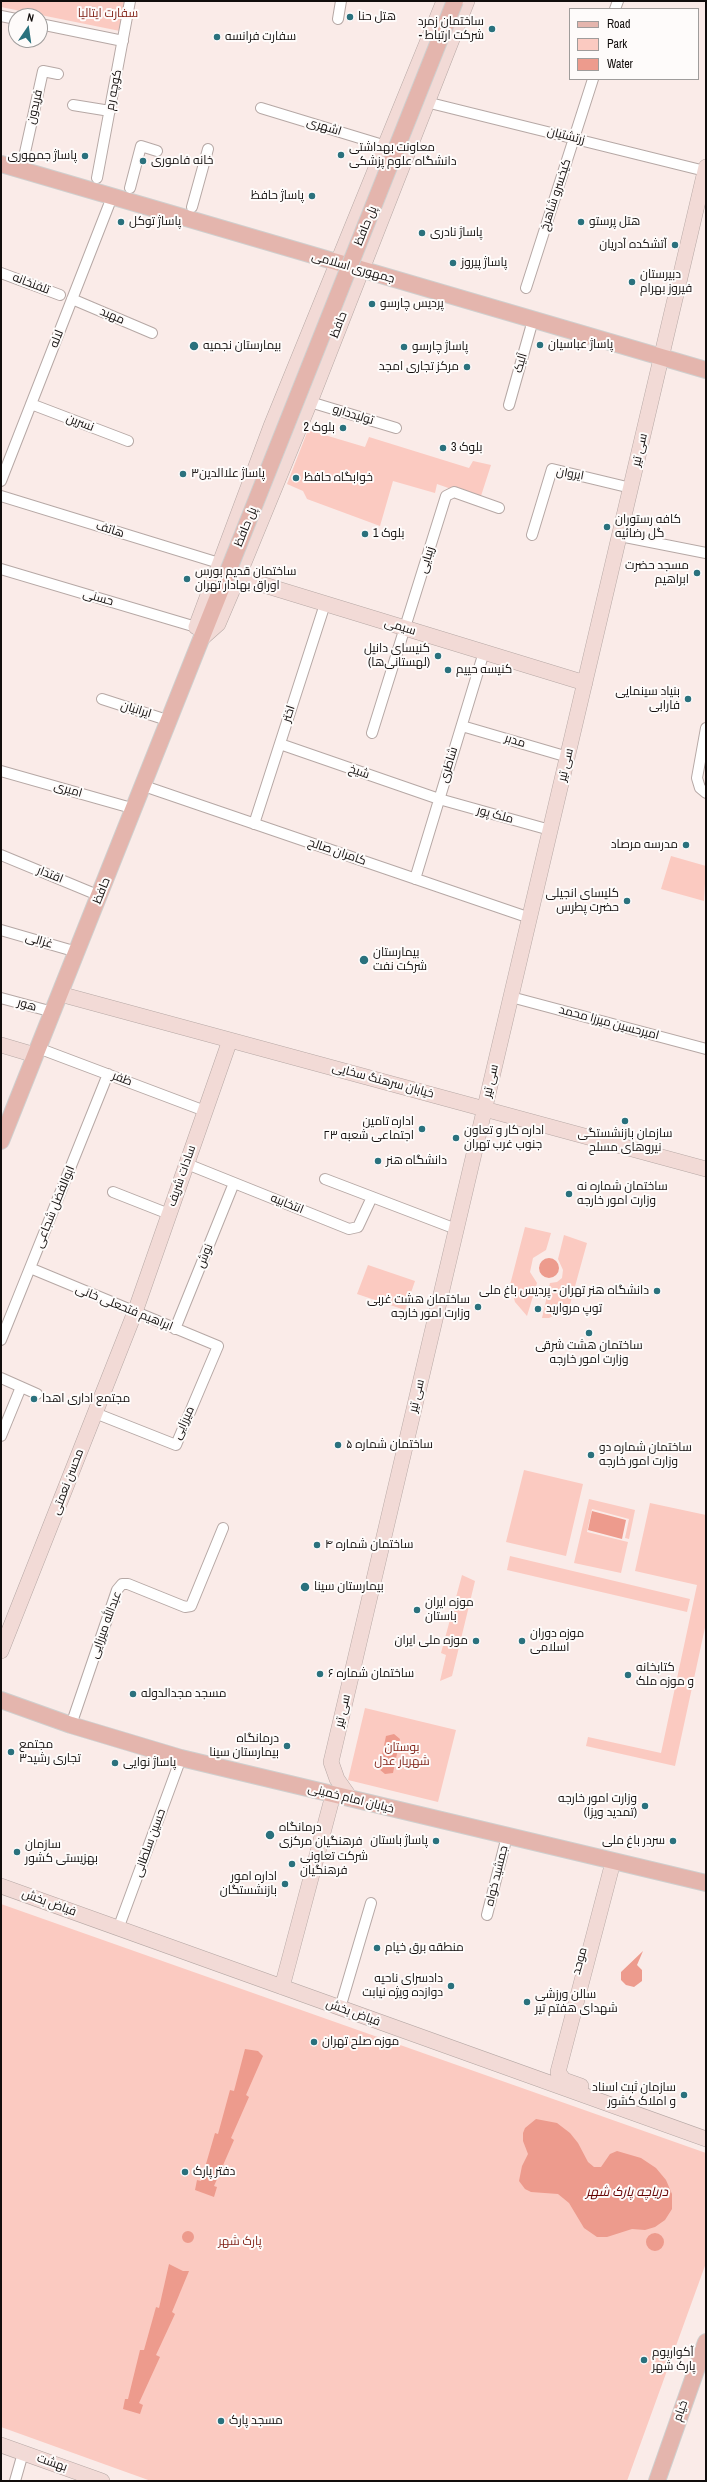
<!DOCTYPE html>
<html>
<head>
<meta charset="utf-8">
<style>
	body { margin:0 }
	#map { position:relative; width:707px; height:2482px; overflow:hidden; background:#faebe8; font-family:"Archivo Narrow",sans-serif }
	canvas { display:block }
	.frame { position:absolute; inset:0; border:2px solid #110d0c; pointer-events:none }
	.legend { position:absolute; left:569px; top:8px; width:130px; height:72px; box-sizing:border-box; background:#fefbfa; border:1px solid #9f9c9b; margin:0; padding:5px 7px; list-style:none; font-size:12px; color:#110d0c }
	.legend li { display:flex; align-items:center; gap:8px; height:20px }
	.legend b { width:20px; border:1px solid #9f9c9b }
	.north { position:absolute; left:8px; top:8px; width:40px; height:40px; box-sizing:border-box; background:#fefbfa; border:1px solid #9f9c9b; border-radius:50%; rotate:13deg; font-size:11px; font-weight:700; line-height:16px; text-align:center; color:#110d0c }
	.north::after { content:''; display:block; margin:auto; width:14px; height:18px; background:#2a717d; clip-path:polygon(50% 0,100% 100%,50% 72%,0 100%) }
</style>
</head>
<body>
<div id="map">
<canvas width="707" height="2482"></canvas>
<div class="frame"></div>
<ul class="legend">
<li><b style="height:5px;background:#e4b5ad"></b>Road</li>
<li><b style="height:11px;background:#fbcac1"></b>Park</li>
<li><b style="height:11px;background:#ed9b8d"></b>Water</li>
</ul>
<div class="north">N</div>
</div>
<script>
const ctx = document.querySelector('canvas').getContext('2d');
ctx.lineJoin = 'round';
function fill(path, color) {
  ctx.fillStyle = color;
  ctx.fill(path, 'evenodd');
}
function toPath(rows) {
  const path = new Path2D();
  for (const r of rows) {
    if (r.length === 3) {
      path.moveTo(r[0] + r[2], r[1]);
      path.arc(r[0], r[1], r[2], 0, 2 * Math.PI);
      continue;
    }
    path.moveTo(r[0], r[1]);
    for (let i = 2; i < r.length; i += 2) path.lineTo(r[i], r[i + 1]);
  }
  return path;
}
function stroke(path, color, width, dash) {
  ctx.strokeStyle = color;
  ctx.lineWidth = width;
  ctx.lineCap = dash ? 'butt' : 'round';
  ctx.setLineDash(dash || []);
  ctx.stroke(path);
}
function drawText(font, color, halo, rows, align = 'center') {
  ctx.font = font + ' "Archivo Narrow",Cairo,sans-serif';
  ctx.lineWidth = 4;
  ctx.setLineDash([]);
  ctx.textBaseline = 'middle';
  ctx.strokeStyle = halo;
  ctx.fillStyle = color;
  for (const [text, x, y, turn = 0] of rows) {
    ctx.save();
    ctx.translate(x, y);
    ctx.rotate((+turn || 0) * Math.PI / 180);
    ctx.textAlign = isNaN(turn) ? turn : align;
    if (halo) ctx.strokeText(text, 0, 0);
    ctx.fillText(text, 0, 0);
    ctx.restore();
  }
}
fill(toPath([
	[1,1,125,1,120,31,1,7],
	[308,430,365,447,369,437,469,468,473,461,491,465,480,499,437,484,435,493,393,481,380,526,307,499,303,491,287,484],
	[671,856,706,866,704,901,661,889],
	[525,1227,551,1233,546,1250,533,1258,530,1272,537,1283,527,1316,515,1302,510,1285],
	[564,1235,587,1243,569,1308,549,1318,542,1318,550,1283,557,1282,562,1278,563,1270,558,1259],
	[368,1265,415,1281,405,1310,357,1294],
	[524,1470,583,1484,566,1556,506,1542],
	[589,1499,635,1510,629,1539,625,1538,629,1519,592,1509,587,1532,628,1542,621,1573,574,1563],
	[650,1503,706,1515,706,1623,675,1766,586,1746,588,1737,661,1753,697,1585,635,1571],
	[510,1556,690,1599,687,1612,507,1570],
	[462,1575,475,1581,452,1676,440,1681,446,1655,441,1653],
	[365,1708,456,1730,438,1802,348,1780],
	[1,1904,706,2153,706,2263,627,2481,151,2481,1,2427]
]), '#fbcac1');
fill(toPath([
	[549,1268,10],
	[592,1511,626,1520,622,1539,588,1530],
	[394,1734,400,1739,393,1773,385,1774,379,1769,386,1736],
	[643,1951,637,1965,642,1970,642,1981,634,1987,626,1985,621,1980,621,1972],
	[245,2049,258,2051,263,2056,246,2095,249,2097,231,2138,234,2140,214,2186,217,2187,214,2197,195,2190,197,2180,201,2181,215,2133,218,2134,230,2090,234,2091],
	[536,2119,557,2123,570,2133,578,2143,588,2162,594,2167,601,2167,610,2154,617,2151,641,2158,656,2168,666,2180,672,2194,672,2209,665,2220,655,2227,645,2230,632,2229,607,2237,597,2237,584,2228,569,2203,558,2194,531,2192,525,2189,519,2181,522,2166,528,2154,523,2141,523,2133,525,2128],
	[188,2237,6],
	[655,2242,9],
	[169,2264,183,2271,189,2271,172,2312,175,2314,156,2355,160,2357,139,2403,143,2405,140,2414,123,2409,125,2399,128,2399,140,2350,144,2350,156,2307,159,2308]
]), '#ed9b8d');
const street = toPath([
	[615,9,618,1],
	[1,16,16,19],
	[338,19,341,1],
	[40,24,123,41],
	[426,102,705,171],
	[73,105,110,111],
	[261,108,386,146],
	[24,157,43,71,58,74],
	[97,178,130,1],
	[130,188,141,146,157,151],
	[192,207,208,149],
	[1,273,60,295],
	[526,288,593,79],
	[72,299,152,333],
	[310,402,396,428],
	[31,404,128,441],
	[509,405,533,320],
	[1,481,112,197],
	[1,496,219,563],
	[532,535,552,469,631,488],
	[620,536,706,553],
	[1,569,196,627],
	[102,699,170,721],
	[462,726,568,757],
	[706,728,697,778,700,788,706,793],
	[372,733,446,496,454,492,499,508],
	[280,744,439,799,550,830],
	[1,771,135,809],
	[144,786,530,918],
	[254,824,325,604],
	[1,855,100,896],
	[415,879,484,652],
	[1,930,77,952],
	[511,997,706,1049],
	[1,998,53,1012],
	[38,1048,205,1111],
	[187,1164,349,1229,358,1227,372,1197],
	[325,1179,456,1229],
	[113,1192,169,1214],
	[30,1268,218,1346,176,1445,95,1413],
	[175,1329,234,1183],
	[1,1340,108,1074],
	[1,1378,37,1394],
	[1,1436,21,1387],
	[71,1725,117,1590,122,1584,128,1584,185,1607,191,1606,223,1528],
	[487,1915,507,1836],
	[118,1929,181,1758],
	[340,2008,371,1903],
	[15,2481,23,2453]
]);
const secondary = toPath([
	[238,577,585,683],
	[204,630,196,627,271,426,444,1],
	[200,640,218,624,238,577,310,402,467,1],
	[60,994,706,1169],
	[1,1045,35,1055],
	[1,1651,135,1312,230,1040],
	[351,1799,337,1779,331,1762,706,167],
	[1,1886,706,2139],
	[282,1987,333,1795],
	[581,2086,564,2080,558,2072,613,1862],
	[1,2445,102,2481]
]);
const primary = toPath([
	[1,164,706,370],
	[1,1141,223,584],
	[1,1700,71,1725,181,1758,706,1883],
	[657,2481,706,2342]
]);
stroke(street, '#b6a8a5', 12);
stroke(secondary, '#b6a8a5', 16);
stroke(primary, '#cfcfce', 18);
stroke(street, '#fff', 10);
stroke(secondary, '#f2dad6', 15);
stroke(primary, '#e4b5ad', 16);
const primaryBridge = toPath([
	[223,584,455,1]
]);
stroke(primaryBridge, '#cfcfce', 18, []);
stroke(primaryBridge, '#e4b5ad', 16);
for (const [x, y, r, color] of [
	[350,17,4,"#2a717d"],
	[492,29,4,"#2a717d"],
	[217,37,4,"#2a717d"],
	[341,155,4,"#2a717d"],
	[85,156,4,"#2a717d"],
	[143,161,4,"#2a717d"],
	[312,196,4,"#2a717d"],
	[121,222,4,"#2a717d"],
	[581,222,4,"#2a717d"],
	[422,233,4,"#2a717d"],
	[675,245,4,"#2a717d"],
	[453,263,4,"#2a717d"],
	[632,282,4,"#2a717d"],
	[372,304,4,"#2a717d"],
	[540,345,4,"#2a717d"],
	[194,346,5,"#2a717d"],
	[404,347,4,"#2a717d"],
	[467,367,4,"#2a717d"],
	[343,428,4,"#2a717d"],
	[443,448,4,"#2a717d"],
	[183,474,4,"#2a717d"],
	[296,478,4,"#2a717d"],
	[607,527,4,"#2a717d"],
	[365,534,4,"#2a717d"],
	[697,573,4,"#2a717d"],
	[187,579,4,"#2a717d"],
	[438,656,4,"#2a717d"],
	[448,670,4,"#2a717d"],
	[688,699,4,"#2a717d"],
	[686,845,4,"#2a717d"],
	[627,901,4,"#2a717d"],
	[364,960,5,"#2a717d"],
	[625,1121,4,"#2a717d"],
	[422,1129,4,"#2a717d"],
	[456,1138,4,"#2a717d"],
	[378,1161,4,"#2a717d"],
	[569,1194,4,"#2a717d"],
	[657,1291,4,"#2a717d"],
	[478,1307,4,"#2a717d"],
	[538,1309,4,"#2a717d"],
	[589,1333,4,"#2a717d"],
	[34,1399,4,"#2a717d"],
	[338,1445,4,"#2a717d"],
	[591,1455,4,"#2a717d"],
	[317,1545,4,"#2a717d"],
	[305,1587,5,"#2a717d"],
	[417,1610,4,"#2a717d"],
	[476,1641,4,"#2a717d"],
	[522,1641,4,"#2a717d"],
	[320,1674,4,"#2a717d"],
	[628,1675,4,"#2a717d"],
	[133,1694,4,"#2a717d"],
	[287,1746,4,"#2a717d"],
	[11,1752,4,"#2a717d"],
	[115,1763,4,"#2a717d"],
	[645,1806,4,"#2a717d"],
	[270,1835,5,"#2a717d"],
	[436,1841,4,"#2a717d"],
	[673,1841,4,"#2a717d"],
	[17,1852,4,"#2a717d"],
	[292,1864,4,"#2a717d"],
	[285,1884,4,"#2a717d"],
	[377,1948,4,"#2a717d"],
	[451,1986,4,"#2a717d"],
	[527,2002,4,"#2a717d"],
	[314,2042,4,"#2a717d"],
	[684,2095,4,"#2a717d"],
	[185,2172,4,"#2a717d"],
	[644,2360,4,"#2a717d"],
	[221,2421,4,"#2a717d"]
]) {
  const dot = new Path2D();
  dot.arc(x, y, r, 0, 2 * Math.PI);
  ctx.fillStyle = color;
  ctx.fill(dot);
  stroke(dot, '#fefbfa', 1.5);
}
drawText('12px', '#83251a', '#fefbfa', [
	["سفارت ایتالیا",108,14],
	["بوستان",402,1748],
	["شهریار عدل",402,1762],
	["پارک شهر",240,2242]
]);
drawText('12px', '#110d0c', '#fefbfa', [
	["هتل حنا",358,17],
	["ساختمان زمرد",484,22,"right"],
	["- شرکت ارتباط",484,36,"right"],
	["سفارت فرانسه",225,37],
	["معاونت بهداشتی",349,148],
	["دانشگاه علوم پزشکی",349,162],
	["پاساژ جمهوری",77,156,"right"],
	["خانه فاموری",151,161],
	["پاساژ حافظ",304,196,"right"],
	["پاساژ توکل",129,222],
	["هتل پرستو",589,222],
	["پاساژ نادری",430,233],
	["آتشکده آدریان",667,245,"right"],
	["پاساژ پیروز",461,263],
	["دبیرستان",640,275],
	["فیروز بهرام",640,289],
	["پردیس چارسو",380,304],
	["پاساژ عباسیان",548,345],
	["بیمارستان نجمیه",203,346],
	["پاساژ چارسو",412,347],
	["مرکز تجاری امجد",459,367,"right"],
	["بلوک 2",335,428,"right"],
	["بلوک 3",451,448],
	["پاساژ علاالدین۳",191,474],
	["خوابگاه حافظ",304,478],
	["کافه رستوران",615,520],
	["گل رضائیه",615,534],
	["بلوک 1",373,534],
	["مسجد حضرت",689,566,"right"],
	["ابراهیم",689,580,"right"],
	["ساختمان قدیم بورس",195,572],
	["اوراق بهادار تهران",195,586],
	["کنیسای دانیل",430,649,"right"],
	["(لهستانی‌ها)",430,663,"right"],
	["کنیسه حییم",456,670],
	["بنیاد سینمایی",680,692,"right"],
	["فارابی",680,706,"right"],
	["مدرسه مرصاد",678,845,"right"],
	["کلیسای انجیلی",619,894,"right"],
	["حضرت پطرس",619,908,"right"],
	["بیمارستان",373,953],
	["شرکت نفت",373,967],
	["اداره تامین",414,1122,"right"],
	["اجتماعی شعبه ۲۳",414,1136,"right"],
	["اداره کار و تعاون",464,1131],
	["جنوب غرب تهران",464,1145],
	["سازمان بازنشستگی",625,1134,"center"],
	["نیروهای مسلح",625,1148,"center"],
	["دانشگاه هنر",386,1161],
	["ساختمان شماره نه",577,1187],
	["وزارت امور خارجه",577,1201],
	["دانشگاه هنر تهران - پردیس باغ ملی",649,1291,"right"],
	["ساختمان هشت غربی",470,1300,"right"],
	["وزارت امور خارجه",470,1314,"right"],
	["توپ مروارید",546,1309],
	["ساختمان هشت شرقی",589,1346,"center"],
	["وزارت امور خارجه",589,1360,"center"],
	["مجتمع اداری اهدا",42,1399],
	["ساختمان شماره ۵",346,1445],
	["ساختمان شماره دو",599,1448],
	["وزارت امور خارجه",599,1462],
	["ساختمان شماره ۴",325,1545],
	["بیمارستان سینا",314,1587],
	["موزه ایران",425,1603],
	["باستان",425,1617],
	["موزه دوران",530,1634],
	["اسلامی",530,1648],
	["موزه ملی ایران",468,1641,"right"],
	["کتابخانه",636,1668],
	["و موزه ملک",636,1682],
	["ساختمان شماره ۶",328,1674],
	["مسجد مجدالدوله",141,1694],
	["درمانگاه",279,1739,"right"],
	["بیمارستان سینا",279,1753,"right"],
	["مجتمع",19,1745],
	["تجاری رشید۳",19,1759],
	["پاساژ نوایی",123,1763],
	["وزارت امور خارجه",637,1799,"right"],
	["(تمدید ویزا)",637,1813,"right"],
	["درمانگاه",279,1828],
	["فرهنگیان مرکزی",279,1842],
	["پاساژ باستان",428,1841,"right"],
	["سردر باغ ملی",665,1841,"right"],
	["سازمان",25,1845],
	["بهزیستی کشور",25,1859],
	["شرکت تعاونی",300,1857],
	["فرهنگیان",300,1871],
	["اداره امور",277,1877,"right"],
	["بازنشستگان",277,1891,"right"],
	["منطقه برق خیام",385,1948],
	["دادسرای ناحیه",443,1979,"right"],
	["دوازده ویژه نیابت",443,1993,"right"],
	["سالن ورزشی",535,1995],
	["شهدای هفتم تیر",535,2009],
	["موزه صلح تهران",322,2042],
	["سازمان ثبت اسناد",676,2088,"right"],
	["و املاک کشور",676,2102,"right"],
	["دفتر پارک",193,2172],
	["آکواریوم",652,2353],
	["پارک شهر",652,2367],
	["مسجد پارک",229,2421]
], 'left');
drawText('12px', '#110d0c', '#fefbfa', [
	["کوچه رم",114,90,-79],
	["فریدون",35,107,-77],
	["اشهری",324,127,17],
	["زرتشتیان",566,136,14],
	["کیخسرو شاهرخ",556,195,-72],
	["پل حافظ",366,226,-68],
	["جمهوری اسلامی",353,268,16],
	["تلفنخانه",31,284,21],
	["مهبد",112,316,23],
	["حافظ",339,325,-69],
	["لاله",57,339,-69],
	["آلیک",521,363,-74],
	["تولیددارو",353,415,17],
	["نسرین",80,423,21],
	["سی تیر",640,450,-77],
	["ایروان",570,474,10],
	["پل حافظ",246,527,-68],
	["هاتف",110,530,17],
	["زیبایی",427,560,-73],
	["حسنی",98,598,16],
	["سیمی",400,627,17],
	["ایرانیان",136,710,17],
	["اختر",289,714,-72],
	["مدبر",515,741,17],
	["شاطری",449,765,-73],
	["سی تیر",566,765,-77],
	["شیخ",359,772,19],
	["امیری",68,790,16],
	["ملک پور",495,815,15],
	["کامران صالح",337,852,19],
	["اقتدار",50,875,22],
	["حافظ",102,891,-68],
	["غزالی",39,941,16],
	["هور",27,1005,16],
	["امیرحسین میرزا محمد",609,1023,15],
	["ظفر",122,1079,21],
	["خیابان سرهنگ سخایی",383,1081,15],
	["سی تیر",491,1081,-77],
	["سادات شریف",182,1176,-71],
	["انتخابیه",287,1204,22],
	["ابوالفضل شجاعی",55,1207,-68],
	["نوش",205,1256,-68],
	["ابراهیم فتحعلی خانی",124,1308,22],
	["سی تیر",417,1396,-77],
	["میرزایی",184,1423,-65],
	["محسن نعمتی",68,1482,-69],
	["عبدالله میرزایی",106,1625,-70],
	["سی تیر",343,1711,-77],
	["خیابان امام خمینی",351,1799,14],
	["حسین سلطانی",150,1843,-70],
	["جمشید خواه",497,1876,-76],
	["فیاض بخش",49,1903,20],
	["موحد",580,1961,-75],
	["فیاض بخش",353,2013,20],
	["خیام",681,2411,-71],
	["بهشت",52,2463,19]
]);
drawText('italic 13px', '#650100', '#fefbfa', [
	["دریاچه پارک شهر",627,2193]
]);
</script>
</body>
</html>
